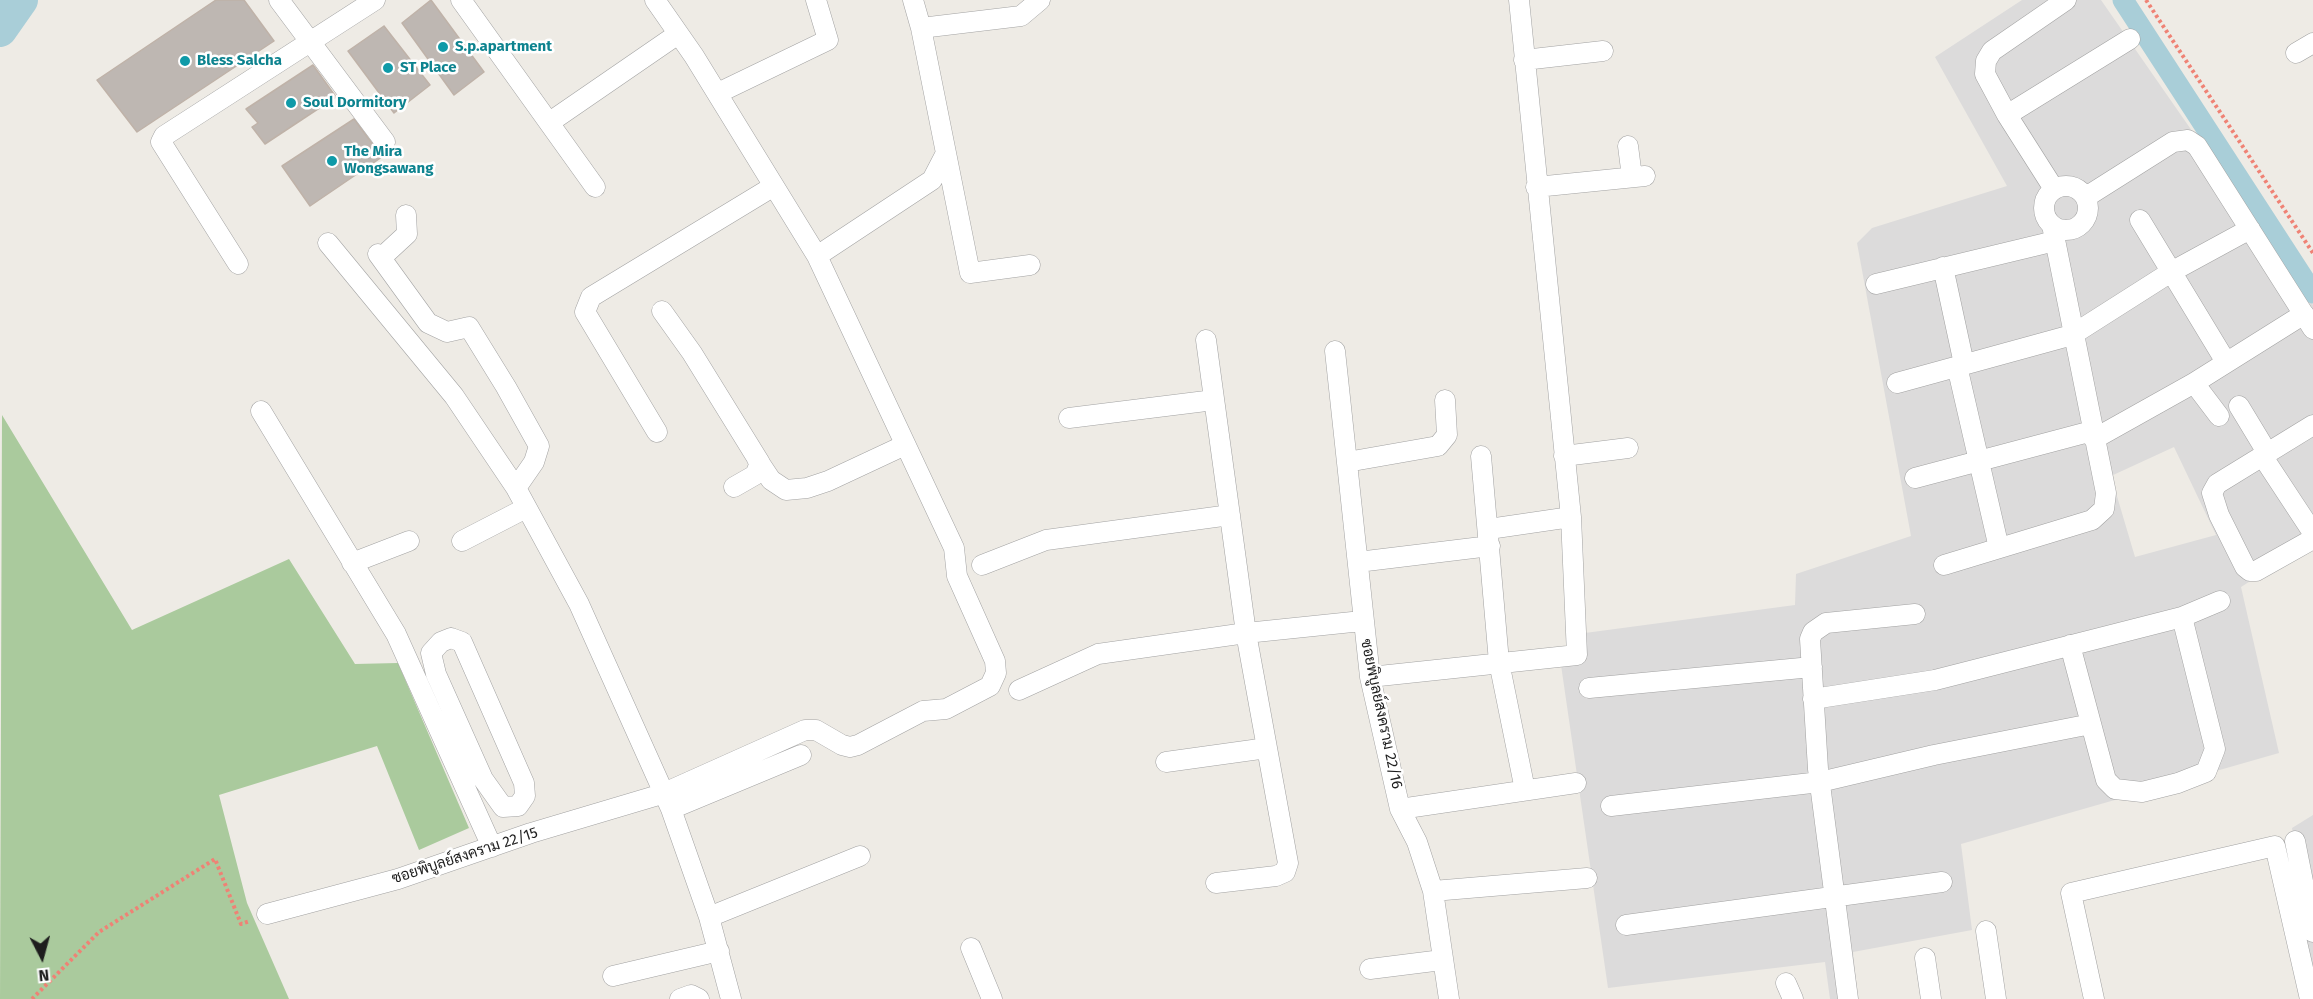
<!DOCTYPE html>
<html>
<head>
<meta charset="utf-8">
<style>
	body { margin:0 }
	#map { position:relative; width:2313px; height:999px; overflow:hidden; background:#eeebe5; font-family:"Fira Sans",sans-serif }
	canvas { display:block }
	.north { position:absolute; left:12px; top:927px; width:60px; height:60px; -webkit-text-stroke:4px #fff; paint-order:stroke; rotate:174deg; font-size:16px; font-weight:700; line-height:24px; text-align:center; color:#1e1e1e }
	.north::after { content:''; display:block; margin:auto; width:21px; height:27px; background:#1e1e1e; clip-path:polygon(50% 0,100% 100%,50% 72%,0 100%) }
</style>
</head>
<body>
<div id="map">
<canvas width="2313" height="999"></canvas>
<div class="north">N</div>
</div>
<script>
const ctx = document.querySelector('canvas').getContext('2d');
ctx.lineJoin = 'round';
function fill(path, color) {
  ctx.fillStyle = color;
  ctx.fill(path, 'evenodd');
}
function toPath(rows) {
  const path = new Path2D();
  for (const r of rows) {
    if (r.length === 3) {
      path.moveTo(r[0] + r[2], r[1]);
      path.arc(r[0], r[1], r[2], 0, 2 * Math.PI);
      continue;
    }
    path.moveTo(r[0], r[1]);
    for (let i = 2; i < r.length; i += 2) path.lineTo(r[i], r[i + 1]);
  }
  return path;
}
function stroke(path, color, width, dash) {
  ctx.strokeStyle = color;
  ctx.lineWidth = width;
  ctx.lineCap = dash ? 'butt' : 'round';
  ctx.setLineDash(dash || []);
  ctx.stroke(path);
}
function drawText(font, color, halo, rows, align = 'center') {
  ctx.font = font + ' "Fira Sans",Sarabun,sans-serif';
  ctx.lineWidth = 5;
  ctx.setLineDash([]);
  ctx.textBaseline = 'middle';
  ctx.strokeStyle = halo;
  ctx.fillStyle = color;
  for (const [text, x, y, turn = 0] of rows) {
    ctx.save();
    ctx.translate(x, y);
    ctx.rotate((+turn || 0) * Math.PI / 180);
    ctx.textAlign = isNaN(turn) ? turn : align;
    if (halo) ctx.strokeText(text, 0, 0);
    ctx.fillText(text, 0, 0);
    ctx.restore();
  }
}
fill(toPath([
	[2022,0,2101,0,2313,305,2313,541,2241,587,2279,753,1961,844,1972,930,1853,952,1858,999,1830,999,1825,962,1608,988,1561,665,1587,660,1585,633,1795,605,1796,574,1911,536,1857,243,1872,228,2007,186,1935,57],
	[2174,447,2216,535,2135,557,2111,476],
	[2313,815,2313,988,2292,828]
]), '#dcdbdb');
fill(toPath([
	[2,415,132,630,289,559,355,664,398,663,469,828,419,850,377,746,219,795,247,903,289,999,0,999]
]), '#aaca9d');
stroke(toPath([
	[2123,0,2313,293]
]), '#a9ced8', 21);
stroke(toPath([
	[0,30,21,0]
]), '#a9ced8', 34);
const building = toPath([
	[216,0,244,0,274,41,137,132,97,80,216,0],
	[431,0,484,72,454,95,402,23,431,0],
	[384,26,430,85,394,113,348,51,384,26],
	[313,65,336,97,265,144,252,127,258,123,246,109,313,65],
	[354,119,382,157,310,206,282,166,354,119]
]);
fill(building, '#beb7b2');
stroke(building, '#bfb2a8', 1.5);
const minor = toPath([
	[279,0,385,142],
	[461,0,595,187],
	[913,0,921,28,1021,16,1040,0],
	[2296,53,2313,43],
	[1524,60,1603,51],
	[718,93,828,40,816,0],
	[2007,115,2130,39],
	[550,122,678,34],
	[1628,146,1632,177],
	[946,153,970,273,1030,265],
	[2066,208,22],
	[1536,187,1645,176],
	[2054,189,2007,115,1985,74,1986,61,1992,51,2066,0],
	[2086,197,2173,142,2188,140,2197,146,2313,329],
	[2140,220,2226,362],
	[328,243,454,396,516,488,579,604,671,809,709,917,731,999],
	[378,254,428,323,447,332,469,327,506,387,539,446,534,462,516,488],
	[817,256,932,180,946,153,921,28],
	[381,258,407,234,406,215],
	[238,264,161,142,164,136,375,0],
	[1943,267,1964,364],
	[1876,284,2055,241],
	[662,311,692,353,760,463,755,475,734,487],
	[1206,340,1246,633,1288,863,1285,872,1276,876,1216,883],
	[1335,351,1370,677,1400,809,1417,842,1433,891,1449,999],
	[1957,366,1999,548],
	[1897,383,2072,335,2171,272,2250,229],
	[2194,383,2219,416],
	[2239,406,2268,454],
	[261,411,396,634,492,847],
	[1069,418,1214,400],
	[2313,425,2217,484,2212,493,2219,515,2245,567,2250,571,2256,571,2313,539],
	[657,432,585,312,591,297,774,186],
	[2094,439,2194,383,2304,314],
	[1481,456,1499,662,1525,790],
	[1564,456,1628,448],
	[2263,457,2313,533],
	[757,459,771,480,786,490,807,488,828,481,905,445],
	[1347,462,1438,446,1447,435,1445,400],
	[1915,478,2092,431],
	[1489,529,1571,517],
	[462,541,526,508],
	[1358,562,1490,546],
	[352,563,409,541],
	[982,565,1046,540,1230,515],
	[1944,565,2092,520,2104,509,2106,493,2052,225],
	[451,638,462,642,524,783,525,796,518,806,503,807,483,779,436,674,431,653,441,642,451,638],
	[2070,645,2106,780,2115,789,2142,792,2178,783,2206,772,2215,749,2182,617],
	[1370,677,1577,655,1571,517,1519,0],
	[1589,688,1812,667],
	[1019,690,1098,654,1246,633,1362,621],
	[1813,699,1935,680,2182,617,2220,601],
	[1166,762,1267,748],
	[1611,806,1820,782,1934,755,2091,724],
	[671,809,801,755],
	[1400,809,1576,783],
	[2295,841,2313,932],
	[1433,891,1587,878],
	[267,914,398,879,531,833,662,794,805,730,816,730,842,745,850,747,858,745,923,711,946,709,990,686,996,673,995,661,957,576,954,548,817,256,694,56,655,0],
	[709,917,860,856],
	[1626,925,1942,882],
	[1986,931,1996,999],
	[971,948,992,999],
	[1925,958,1931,999],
	[1370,969,1442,960],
	[613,976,719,951],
	[1786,983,1793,999],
	[680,999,691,995,699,999],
	[1848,999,1818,769,1810,639,1813,632,1826,623,1915,614],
	[2094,999,2071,893,2275,846,2310,999]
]);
stroke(minor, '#a2a2a2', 21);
stroke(toPath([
	[2146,0,2313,253],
	[32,999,99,932,215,859,241,924,250,921]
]), '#ef8275', 4, [3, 3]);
stroke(minor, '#fff', 20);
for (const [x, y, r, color] of [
	[443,47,6,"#0f9aa8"],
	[185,61,6,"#0f9aa8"],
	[388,68,6,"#0f9aa8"],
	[291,103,6,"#0f9aa8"],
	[332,161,6,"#0f9aa8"]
]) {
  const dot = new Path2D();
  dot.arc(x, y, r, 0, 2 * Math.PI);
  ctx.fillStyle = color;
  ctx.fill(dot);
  stroke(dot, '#fff', 2);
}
drawText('bold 15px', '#0d838f', '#fff', [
	["S.p.apartment",455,47],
	["Bless Salcha",197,61],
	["ST Place",400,68],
	["Soul Dormitory",303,103],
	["The Mira",344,152],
	["Wongsawang",344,169]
], 'left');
drawText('15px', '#1e1e1e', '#fff', [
	["ซอยพิบูลย์สงคราม 22/16",1381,714,78],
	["ซอยพิบูลย์สงคราม 22/15",465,856,-18]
]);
</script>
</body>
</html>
